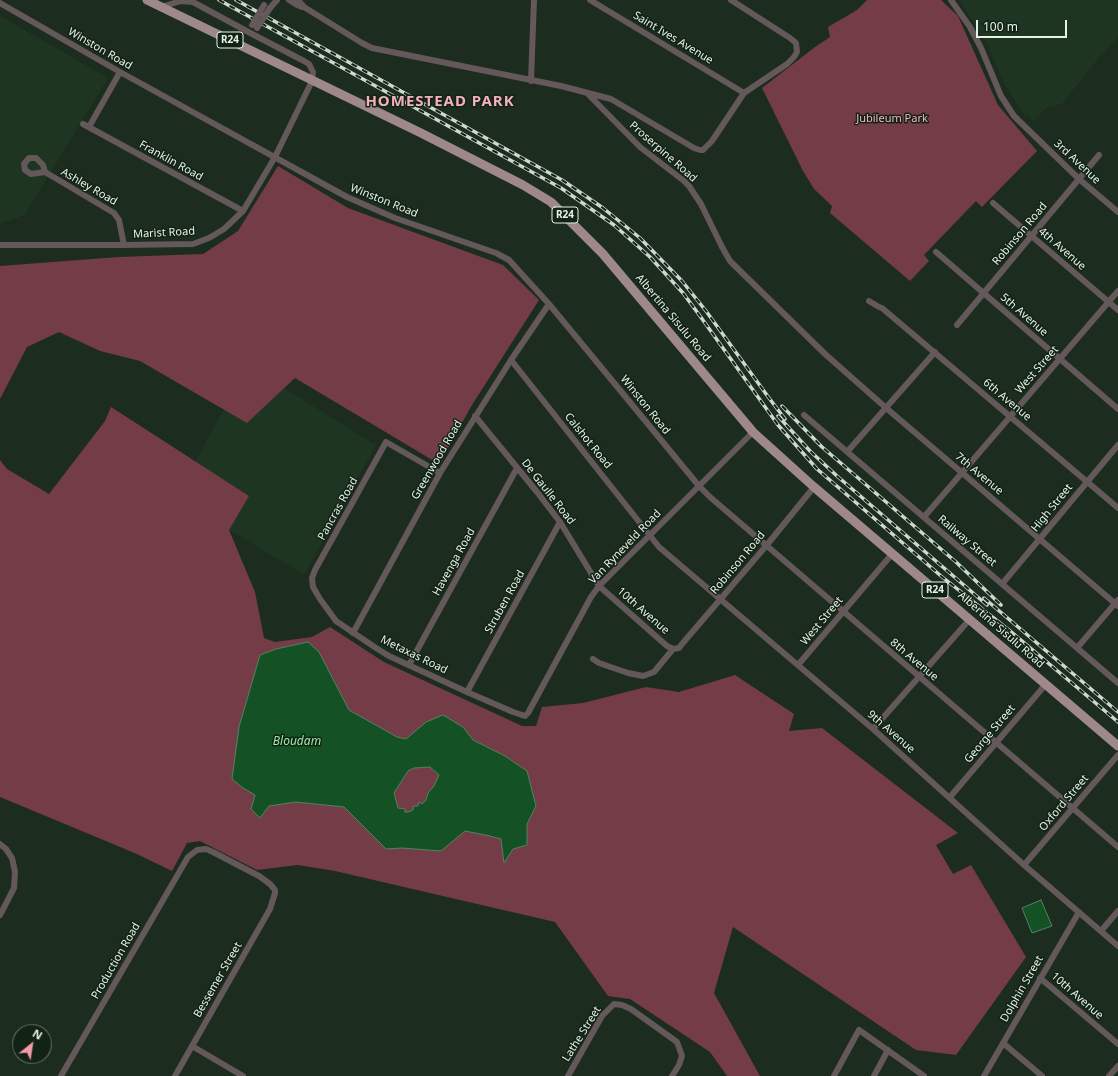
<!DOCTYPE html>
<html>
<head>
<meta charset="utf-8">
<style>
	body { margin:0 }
	#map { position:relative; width:1118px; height:1076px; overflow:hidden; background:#1c2c1f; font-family:"Noto Sans",sans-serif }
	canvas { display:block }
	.north { position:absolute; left:12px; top:1024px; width:40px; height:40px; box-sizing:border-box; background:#122315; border:1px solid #677569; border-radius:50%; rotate:30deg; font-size:11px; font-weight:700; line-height:16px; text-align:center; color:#e6f1e7 }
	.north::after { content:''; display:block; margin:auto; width:14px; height:18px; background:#f39aa8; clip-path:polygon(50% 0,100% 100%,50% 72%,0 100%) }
	.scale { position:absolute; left:976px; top:20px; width:91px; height:18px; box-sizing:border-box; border:2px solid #e6f1e7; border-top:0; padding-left:5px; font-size:12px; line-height:14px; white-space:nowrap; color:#e6f1e7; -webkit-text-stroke:3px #122315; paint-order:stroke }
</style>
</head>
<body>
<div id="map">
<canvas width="1118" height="1076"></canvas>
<div class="north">N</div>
<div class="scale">100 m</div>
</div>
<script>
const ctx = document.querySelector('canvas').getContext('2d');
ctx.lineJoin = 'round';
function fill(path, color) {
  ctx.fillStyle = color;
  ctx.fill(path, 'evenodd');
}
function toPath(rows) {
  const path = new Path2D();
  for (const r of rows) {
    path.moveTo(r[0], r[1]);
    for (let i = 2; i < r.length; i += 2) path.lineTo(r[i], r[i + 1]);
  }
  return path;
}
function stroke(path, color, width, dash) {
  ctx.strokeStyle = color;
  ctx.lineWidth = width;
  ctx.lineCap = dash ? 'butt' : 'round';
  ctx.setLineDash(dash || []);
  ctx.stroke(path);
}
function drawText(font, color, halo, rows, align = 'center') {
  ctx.font = font + ' "Noto Sans",sans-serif';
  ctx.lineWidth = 3;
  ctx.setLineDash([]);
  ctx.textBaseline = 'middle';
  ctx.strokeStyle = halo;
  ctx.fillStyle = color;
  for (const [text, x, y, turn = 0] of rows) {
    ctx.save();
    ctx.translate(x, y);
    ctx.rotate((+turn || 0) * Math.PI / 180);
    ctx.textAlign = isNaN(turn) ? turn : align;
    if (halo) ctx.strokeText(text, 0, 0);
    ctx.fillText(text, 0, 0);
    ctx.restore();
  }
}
fill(toPath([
	[959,0,1118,0,1118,38,1097,60,1062,104,1047,107,1033,122,1029,115,1025,116,1004,83,988,45],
	[0,16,108,78,25,215,0,224],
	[284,388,376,445,304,575,229,530,195,462,224,409,247,423]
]), '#1e3522');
fill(toPath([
	[867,0,941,0,958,16,998,105,1037,151,982,207,976,201,924,255,929,261,910,281,830,213,832,206,814,189,803,171,762,88,815,47,830,37,828,27,857,10],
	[278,166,348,208,503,265,539,300,472,405,439,464,295,378,247,423,140,361,100,351,59,332,27,347,0,399,0,266,118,257,203,254,238,231],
	[111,407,249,496,229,530,255,592,264,638,275,642,312,637,330,627,384,662,522,726,536,726,542,707,583,703,646,687,679,692,735,675,794,714,789,731,822,728,958,833,936,845,953,874,971,865,1026,957,956,1055,916,1050,733,927,714,993,760,1076,727,1076,710,1052,630,999,608,996,555,922,335,871,298,865,257,870,200,841,187,843,172,871,137,854,0,797,0,460,7,469,49,494,105,421]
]), '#743c46');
const water = toPath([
	[308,642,319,652,349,710,397,737,406,739,426,722,443,715,463,727,473,740,505,756,527,771,536,806,527,824,527,845,513,849,504,863,501,839,490,836,465,831,441,851,402,848,386,849,344,807,296,802,269,806,260,818,251,809,255,795,243,788,232,779,239,727,260,655,276,649,308,642],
	[430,767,439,775,434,786,428,793,426,800,422,804,419,802,418,806,413,806,413,810,408,812,405,812,405,809,398,808,394,793,408,771,414,768,430,767],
	[1041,900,1052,926,1032,933,1022,908,1041,900]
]);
fill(water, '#145226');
stroke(water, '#538260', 1);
stroke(toPath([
	[289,0,297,5,302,7],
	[298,0,304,7,362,43,372,48,561,86,611,99,694,148,700,150,703,150,712,141,744,93,787,64,794,57,797,52,796,43,790,38,731,0],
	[590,0,744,93],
	[951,0,970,27,981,48,1001,96,1014,116,1079,179,1118,212],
	[0,3,120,72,347,197,395,218,496,253,509,260,549,304,699,486,710,497,1118,847],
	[270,8,277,0],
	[531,81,534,0],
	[587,93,640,147,684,181,689,186,701,204,722,247,730,261,825,354,885,407,1118,606],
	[83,124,243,211],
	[89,127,120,72],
	[45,172,31,174,25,170,24,164,29,158,36,158,43,165,45,172,114,213,119,220,124,245],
	[993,203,1118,310],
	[0,245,124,245,193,244,209,238,224,229,243,211,275,157,312,81,313,72,309,64,304,61,254,35,193,2,181,1,161,7],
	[936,252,1118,409],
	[869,301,879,307,882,308,1118,508],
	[957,325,1099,155],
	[511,360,659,547,873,729,1024,865,1118,946],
	[804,415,1118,683],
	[475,416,537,492,560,522,599,586,667,646,673,649,679,648,682,644,766,546,814,487],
	[847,452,935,352],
	[440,473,386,442,315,570,312,578,313,587,320,599,336,621,376,648,389,656,467,692,513,712,525,716,528,713,591,597,599,586,753,432],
	[924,517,1118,291],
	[1002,584,1118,445],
	[353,633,440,473,511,360,549,304],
	[1077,648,1118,600],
	[593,659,599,663,628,673,643,676,654,672,673,649],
	[409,665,517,468],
	[798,665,892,554],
	[467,692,560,522],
	[873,729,970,619],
	[950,797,1046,684],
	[0,844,6,849,12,858,15,872,14,888,0,915],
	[1024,865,1118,755],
	[1101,931,1118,911],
	[1040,978,1118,1044],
	[1003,1043,1042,1076],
	[192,1046,243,1076],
	[61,1076,188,857,197,850,206,849,213,852,259,876,270,884,275,890,275,893,270,909,175,1076],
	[568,1076,602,1016,614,1004,622,1005,631,1009,677,1042,682,1056,679,1065,672,1076],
	[834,1076,859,1030,924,1076],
	[874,1076,888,1050],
	[984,1076,1079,912],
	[1109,1076,1118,1066]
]), '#64585a', 6);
stroke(toPath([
	[147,0,421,133,523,185,551,202,603,254,753,432,814,487,1118,746]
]), '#9f888b', 9);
const rail = toPath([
	[219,0,561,188,614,225,650,257,683,293,700,316,778,425,817,469,941,576,1009,630,1118,722],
	[236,0,562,180,603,208,640,238,682,281,706,311,769,398,785,419],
	[782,406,822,447,956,562,1001,605],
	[778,416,810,451,837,476,987,605],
	[984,598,1118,712]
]);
stroke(rail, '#cdd8ce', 3.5);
stroke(rail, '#122315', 2, [6]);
stroke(toPath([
	[252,25,264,5],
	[257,28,270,8]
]), '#64585a', 6);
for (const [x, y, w] of [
	[230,40,26],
	[565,215,26],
	[935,590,26]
]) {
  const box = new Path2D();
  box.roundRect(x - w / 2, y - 8, w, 16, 3);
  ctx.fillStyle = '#122315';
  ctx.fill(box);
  stroke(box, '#e6f1e7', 1);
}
drawText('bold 10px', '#e6f1e7', null, [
	["R24",230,40],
	["R24",565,215],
	["R24",935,590]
]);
drawText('11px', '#e6f1e7', '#122315', [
	["Saint Ives Avenue",673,38,31],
	["Winston Road",100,49,30],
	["Proserpine Road",663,152,41],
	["Franklin Road",171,161,29],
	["3rd Avenue",1077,162,43],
	["Ashley Road",89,187,30],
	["Winston Road",384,201,22],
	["Marist Road",164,233,-3],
	["Robinson Road",1020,234,-50],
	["4th Avenue",1062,249,41],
	["5th Avenue",1024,315,41],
	["Albertina Sisulu Road",673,318,50],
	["West Street",1037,370,-49],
	["6th Avenue",1007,400,40],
	["Winston Road",645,405,51],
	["Calshot Road",588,441,51],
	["Greenwood Road",437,460,-60],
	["7th Avenue",979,474,40],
	["De Gaulle Road",548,492,52],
	["High Street",1052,508,-51],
	["Pancras Road",338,509,-61],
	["Railway Street",967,541,40],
	["Van Ryneveld Road",625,547,-46],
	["Havenga Road",454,562,-61],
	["Robinson Road",738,563,-50],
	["Struben Road",505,602,-61],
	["10th Avenue",643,611,41],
	["West Street",822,621,-50],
	["Albertina Sisulu Road",1001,630,41],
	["Metaxas Road",414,655,26],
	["8th Avenue",914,660,40],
	["9th Avenue",891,732,41],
	["George Street",990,734,-50],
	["Oxford Street",1064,803,-50],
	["Production Road",116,961,-60],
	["Bessemer Street",218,980,-60],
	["Dolphin Street",1022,989,-60],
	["10th Avenue",1077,996,41],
	["Lathe Street",582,1034,-58]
]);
drawText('11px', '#f5b5be', '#122315', [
	["Jubileum Park",892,119]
]);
drawText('italic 12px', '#99eda9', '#122315', [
	["Bloudam",297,742]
]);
ctx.letterSpacing = '1px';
drawText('bold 15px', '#f5b1bb', '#122315', [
	["HOMESTEAD PARK",440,102]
]);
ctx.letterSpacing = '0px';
</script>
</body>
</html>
